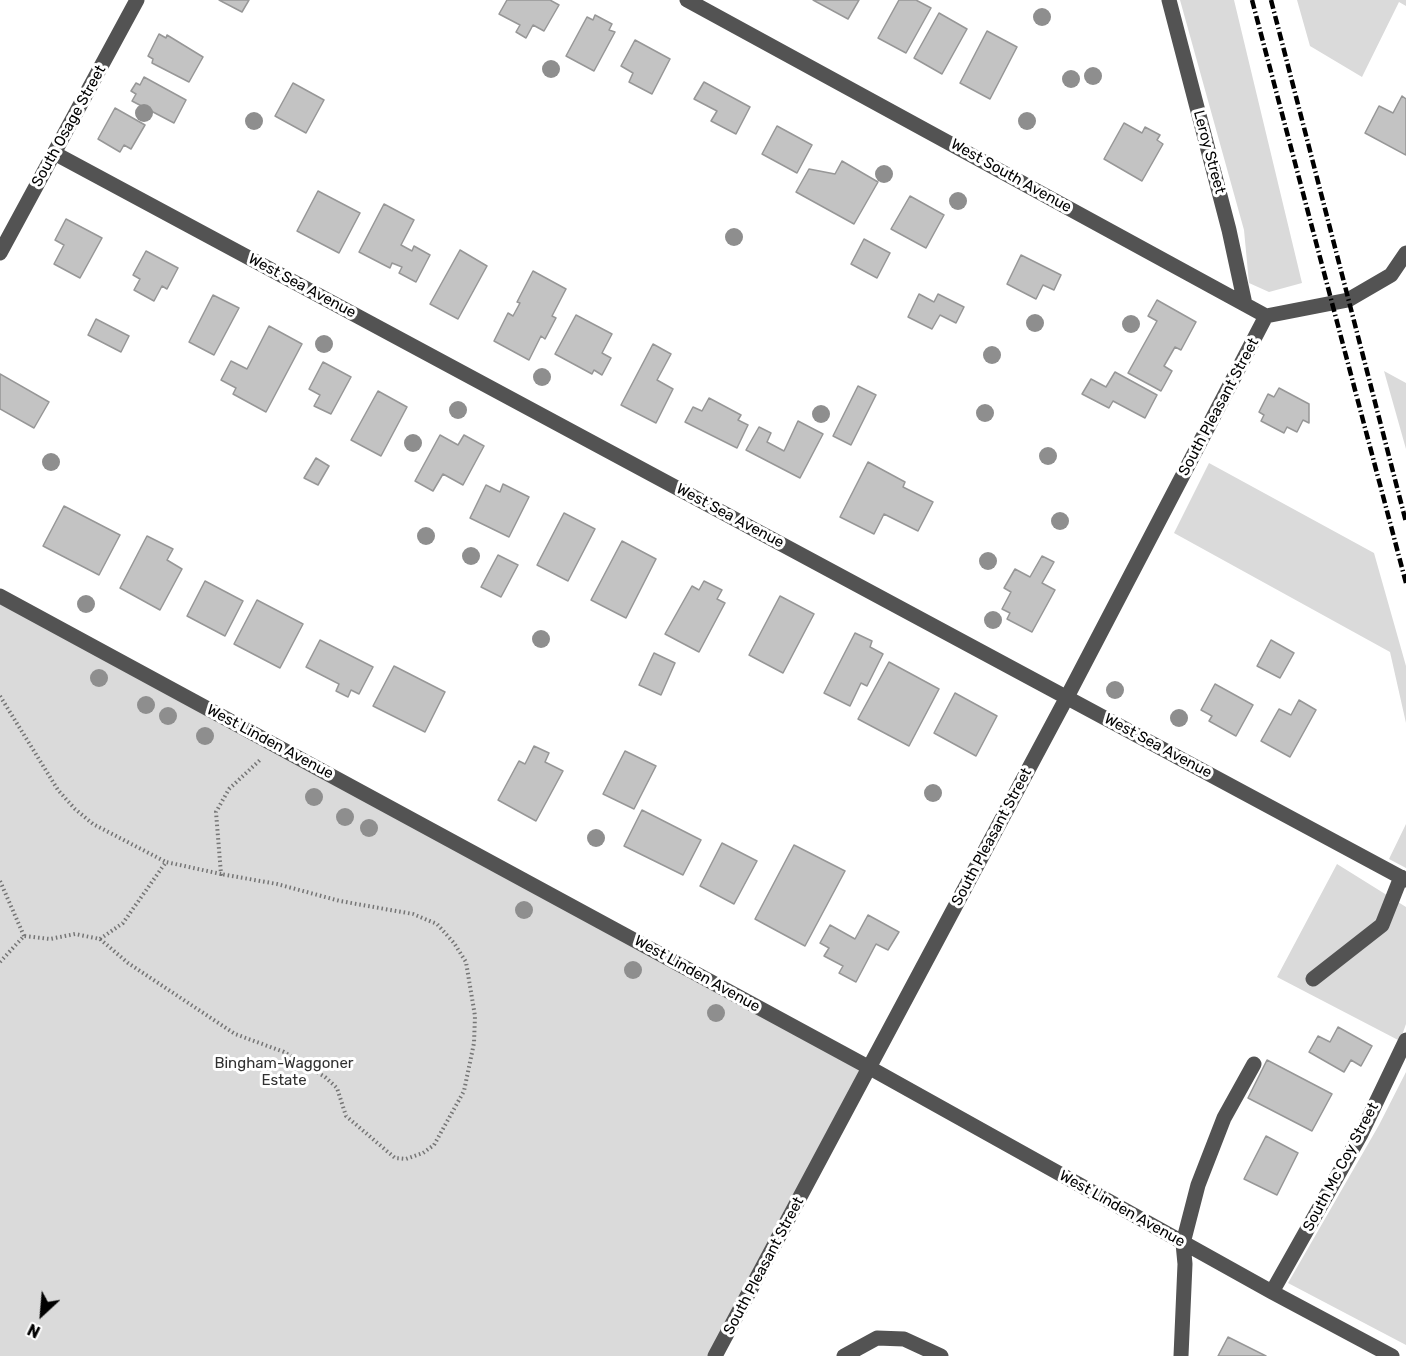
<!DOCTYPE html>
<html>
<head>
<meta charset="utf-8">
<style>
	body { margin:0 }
	#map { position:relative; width:1406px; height:1356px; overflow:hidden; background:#fff; font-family:Rubik,sans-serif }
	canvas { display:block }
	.north { position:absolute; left:12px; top:1284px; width:60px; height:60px; -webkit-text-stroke:4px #fff; paint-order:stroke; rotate:206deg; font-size:16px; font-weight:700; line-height:24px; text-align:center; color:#000 }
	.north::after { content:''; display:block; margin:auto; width:21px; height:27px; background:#000; clip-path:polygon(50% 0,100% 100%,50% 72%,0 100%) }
</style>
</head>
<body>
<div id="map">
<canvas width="1406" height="1356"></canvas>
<div class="north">N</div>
</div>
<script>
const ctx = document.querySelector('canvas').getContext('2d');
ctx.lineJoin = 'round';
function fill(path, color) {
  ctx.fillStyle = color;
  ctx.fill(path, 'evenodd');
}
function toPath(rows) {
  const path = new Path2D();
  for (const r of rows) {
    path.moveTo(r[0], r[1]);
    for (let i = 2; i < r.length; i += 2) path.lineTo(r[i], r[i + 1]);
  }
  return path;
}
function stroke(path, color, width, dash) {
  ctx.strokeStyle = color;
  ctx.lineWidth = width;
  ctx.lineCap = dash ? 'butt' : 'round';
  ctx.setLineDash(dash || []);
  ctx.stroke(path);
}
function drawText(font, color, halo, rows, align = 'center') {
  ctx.font = font + ' Rubik,sans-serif';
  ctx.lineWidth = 6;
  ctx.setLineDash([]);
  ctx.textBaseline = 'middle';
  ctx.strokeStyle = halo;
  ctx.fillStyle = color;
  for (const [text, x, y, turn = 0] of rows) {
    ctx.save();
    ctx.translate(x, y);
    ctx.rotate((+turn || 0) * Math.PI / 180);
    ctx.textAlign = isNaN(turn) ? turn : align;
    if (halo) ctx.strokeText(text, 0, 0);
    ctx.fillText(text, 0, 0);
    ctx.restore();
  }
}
fill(toPath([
	[1180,0,1234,0,1302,283,1269,292,1249,283,1244,230],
	[1297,0,1406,0,1406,6,1399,2,1362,77,1310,46],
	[1384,371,1406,383,1406,449],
	[1209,463,1374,553,1406,666,1406,723,1390,652,1174,533],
	[0,596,870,1068,715,1356,0,1356],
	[1406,824,1406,868,1389,859],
	[1337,864,1406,907,1406,1024,1400,1041,1277,977],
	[1406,1072,1406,1345,1288,1283,1379,1125]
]), '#dadada');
const building = toPath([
	[219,0,249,0,242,12,219,0],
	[507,0,550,0,559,5,544,31,533,25,526,38,516,32,520,25,499,14,507,0],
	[813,0,859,0,848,19,813,0],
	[899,0,916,0,931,8,906,53,878,38,899,0],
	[939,13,967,29,942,74,914,58,939,13],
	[595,15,612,24,609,30,615,32,594,71,566,56,587,17,593,20,595,15],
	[987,31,1017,47,990,99,960,83,987,31],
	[159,34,166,38,167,35,203,57,189,82,152,63,153,59,148,56,159,34],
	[635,40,670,59,652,94,629,82,633,73,621,66,635,40],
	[144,77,186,100,174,123,132,101,136,94,131,91,136,83,140,85,144,77],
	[704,82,750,107,736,134,711,121,717,111,694,99,704,82],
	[293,83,324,100,306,133,275,116,293,83],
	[1402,96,1406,99,1406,155,1365,133,1379,106,1393,113,1402,96],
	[115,108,145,125,131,149,124,145,120,152,98,139,115,108],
	[1124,123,1142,133,1145,127,1160,135,1157,140,1163,144,1142,181,1104,159,1124,123],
	[777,126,812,145,797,173,762,154,777,126],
	[842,161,878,182,854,224,796,192,809,169,835,174,842,161],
	[318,191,360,213,339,253,297,231,318,191],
	[910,196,944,215,926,248,891,229,910,196],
	[384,204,414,220,401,245,412,251,414,246,430,255,416,282,399,273,402,267,392,263,390,268,359,252,384,204],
	[66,219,102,238,80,278,54,264,64,245,55,240,66,219],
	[864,239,890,253,877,278,851,264,864,239],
	[460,250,487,266,458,319,430,304,460,250],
	[146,251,178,268,167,289,162,286,154,301,134,290,140,279,133,275,146,251],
	[1021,255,1061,275,1054,290,1043,285,1036,299,1007,284,1021,255],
	[533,271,566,289,552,316,556,318,545,339,541,336,529,360,494,341,508,313,513,316,520,303,517,302,533,271],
	[919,294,934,302,938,294,964,307,956,323,940,315,932,329,908,317,919,294],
	[213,295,239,308,214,355,189,342,213,295],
	[1157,300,1196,322,1181,350,1175,347,1164,366,1172,371,1161,391,1128,373,1157,321,1148,316,1157,300],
	[576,315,612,334,602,353,611,358,602,375,594,370,592,374,555,354,576,315],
	[96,319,129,336,121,352,88,335,96,319],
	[269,326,302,344,266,412,233,394,236,388,221,380,231,361,247,369,269,326],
	[653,344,671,354,657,380,673,389,656,423,621,405,653,344],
	[323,362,351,377,331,414,314,406,320,395,309,389,323,362],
	[1115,372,1157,395,1145,418,1113,401,1109,408,1082,394,1091,379,1106,387,1115,372],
	[0,374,49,402,34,428,0,409,0,374],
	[858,386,876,395,851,445,833,436,858,386],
	[1279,388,1309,404,1309,423,1303,420,1297,432,1287,427,1284,433,1261,421,1264,415,1259,412,1268,394,1274,397,1279,388],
	[378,391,407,407,381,456,351,440,378,391],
	[709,398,741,415,738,420,748,425,737,448,685,422,693,407,702,411,709,398],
	[798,421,823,434,800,478,746,450,759,427,771,433,767,442,784,451,798,421],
	[440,435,458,445,464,435,484,446,463,485,443,474,433,491,415,481,440,435],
	[316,458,329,466,318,485,304,478,316,458],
	[868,462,905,482,903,487,933,502,918,531,884,514,874,534,840,517,868,462],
	[503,484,529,497,509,537,470,518,486,485,500,492,503,484],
	[64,506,120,535,99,575,43,546,64,506],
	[564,513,595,529,568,581,537,565,564,513],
	[147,536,173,549,167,560,182,569,160,610,120,588,147,536],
	[622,541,656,559,626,618,591,600,622,541],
	[498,555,518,565,501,597,481,587,498,555],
	[1042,556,1054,562,1042,583,1055,590,1032,632,1007,619,1010,613,1002,609,1011,592,1004,588,1015,569,1030,577,1042,556],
	[205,581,243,601,225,636,187,616,205,581],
	[704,581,722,590,717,599,725,603,699,652,665,634,692,586,699,590,704,581],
	[780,596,814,614,783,673,749,655,780,596],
	[257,600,303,624,280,668,234,644,257,600],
	[855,633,872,641,870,647,883,654,867,686,861,683,850,706,824,693,855,633],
	[320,640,373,667,359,694,351,690,348,697,336,691,339,684,306,667,320,640],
	[1271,640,1294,653,1280,678,1257,666,1271,640],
	[654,653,675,663,661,695,639,685,654,653],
	[889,662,939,689,909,746,858,719,889,662],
	[394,666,445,692,425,732,373,706,394,666],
	[1215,684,1253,705,1236,736,1209,721,1212,716,1201,710,1215,684],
	[955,693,997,716,976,756,934,733,955,693],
	[1299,700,1316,710,1290,757,1261,741,1279,709,1291,715,1299,700],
	[534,746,549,753,545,762,563,771,536,821,498,800,519,761,525,764,534,746],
	[625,751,656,766,634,809,603,794,625,751],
	[642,810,701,840,683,875,624,846,642,810],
	[722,843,757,861,734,904,700,886,722,843],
	[794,845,845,871,805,946,755,919,794,845],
	[868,915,899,932,888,950,876,944,856,982,839,973,843,966,824,956,829,948,820,943,830,925,855,939,868,915],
	[1338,1027,1372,1046,1361,1066,1351,1060,1344,1072,1309,1052,1318,1036,1330,1042,1338,1027],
	[1267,1060,1332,1094,1312,1131,1248,1098,1267,1060],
	[1266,1136,1298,1153,1277,1195,1244,1179,1266,1136],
	[1228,1337,1266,1356,1218,1356,1228,1337]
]);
fill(building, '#c3c3c3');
stroke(building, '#979797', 1.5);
stroke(toPath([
	[0,696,58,790,75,809,93,824,166,862],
	[0,881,24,936],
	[100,939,128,963,235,1034,284,1052,325,1077,337,1088,346,1116,395,1158,406,1159,423,1153,434,1145,464,1091,474,1043,475,1016,466,962,454,943,437,924,413,914,340,901,277,884,221,874],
	[0,962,24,936,50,939,75,934,100,939,123,923,166,862,221,874,216,812,229,789,260,760]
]), '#757575', 4, [1.5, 3]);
stroke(toPath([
	[687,0,1266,316,1348,300,1391,275,1406,253],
	[1169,0,1229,230,1245,304],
	[54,153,1406,880],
	[0,253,137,0],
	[0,596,870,1068,1272,1292,1392,1356],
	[1313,979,1382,925,1401,877],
	[1272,1292,1361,1134,1406,1040],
	[715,1356,1067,697,1266,316],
	[844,1356,877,1338,904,1339,941,1356],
	[1181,1356,1185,1264,1183,1243,1198,1185,1224,1118,1254,1064]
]), '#535353', 15);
stroke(toPath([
	[1252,0,1406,583],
	[1271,0,1406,522]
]), '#000', 4.5, [9, 3, 1.5, 3]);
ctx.fillStyle = '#8e8e8e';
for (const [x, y] of [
	[1042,17],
	[551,69],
	[1093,76],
	[1071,79],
	[144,113],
	[254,121],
	[1027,121],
	[884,174],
	[958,201],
	[734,237],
	[1035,323],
	[1131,324],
	[324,344],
	[992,355],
	[542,377],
	[458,410],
	[985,413],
	[821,414],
	[413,443],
	[1048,456],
	[51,462],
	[1060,521],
	[426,536],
	[471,556],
	[988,561],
	[86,604],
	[993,620],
	[541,639],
	[99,678],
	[1115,690],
	[146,705],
	[168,716],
	[1179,718],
	[205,736],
	[933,793],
	[314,797],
	[345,817],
	[369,828],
	[596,838],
	[524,910],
	[633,970],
	[716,1013]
]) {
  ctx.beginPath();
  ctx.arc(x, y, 9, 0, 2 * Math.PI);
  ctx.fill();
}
drawText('15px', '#000', '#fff', [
	["South Osage Street",69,126,-61],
	["Leroy Street",1209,152,75],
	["West South Avenue",1011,176,29],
	["West Sea Avenue",302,286,28],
	["South Pleasant Street",1219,407,-62],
	["West Sea Avenue",730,516,28],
	["West Linden Avenue",270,742,28],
	["West Sea Avenue",1158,746,28],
	["South Pleasant Street",992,837,-62],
	["West Linden Avenue",697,974,29],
	["South Mc Coy Street",1341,1167,-62],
	["West Linden Avenue",1122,1209,29],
	["South Pleasant Street",764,1266,-62]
]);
drawText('15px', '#313131', '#fff', [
	["Bingham-Waggoner",284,1064],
	["Estate",284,1081]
]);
</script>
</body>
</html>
